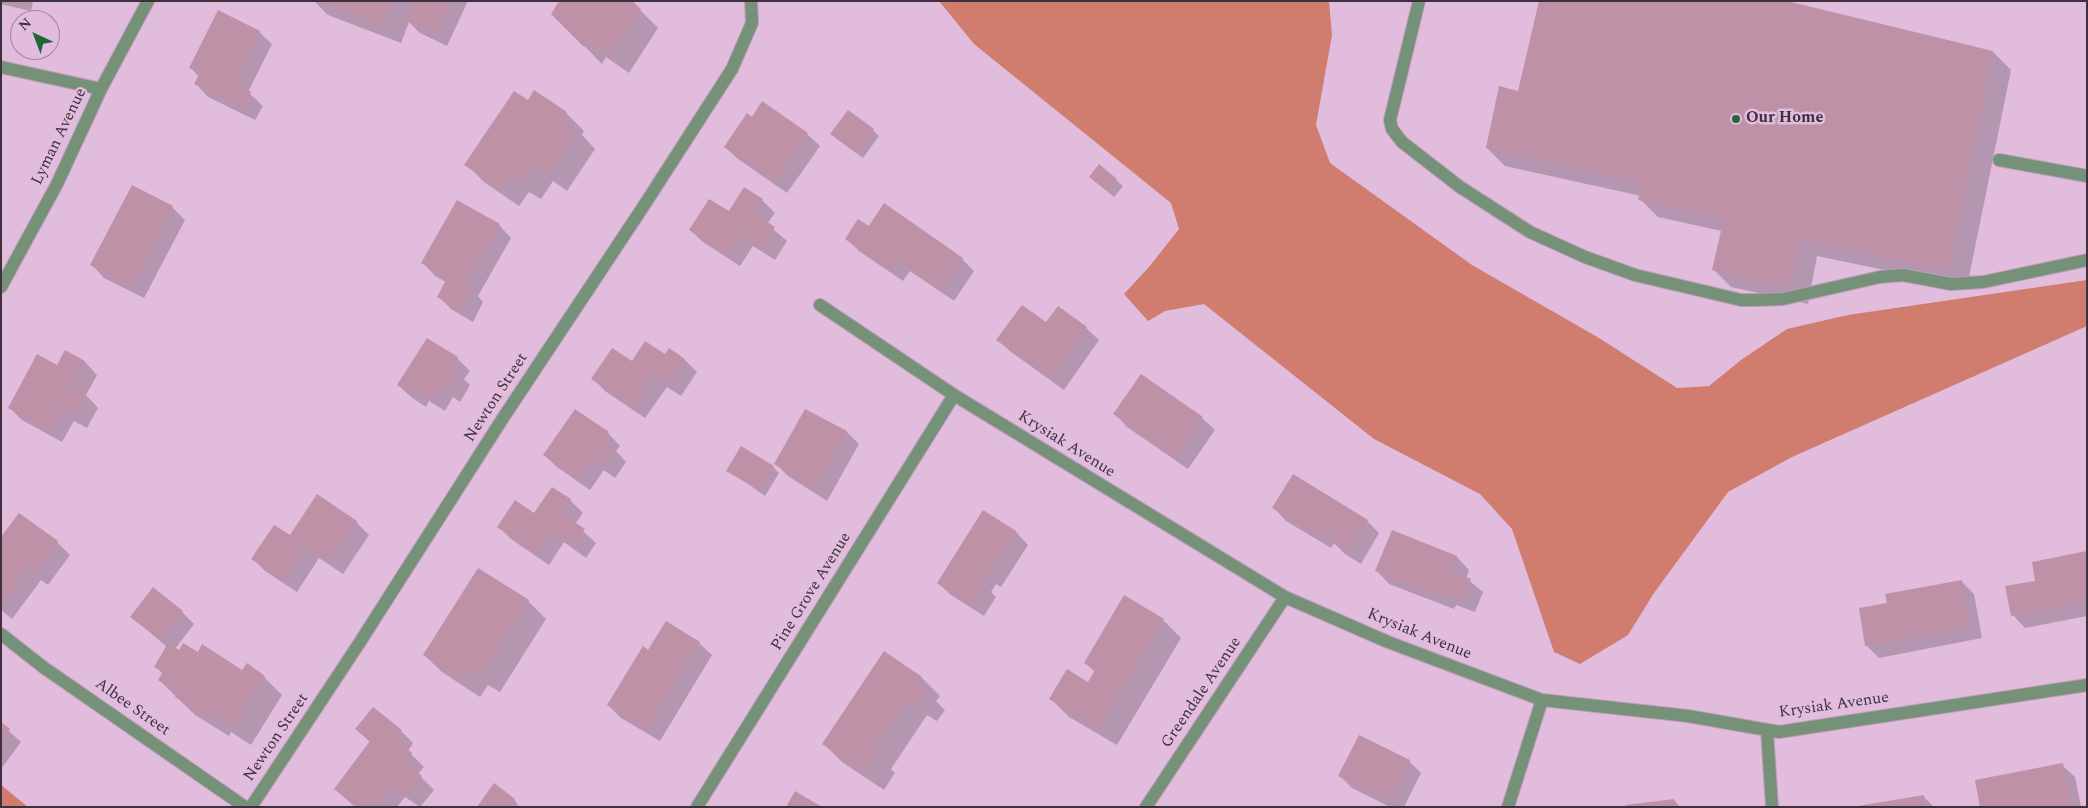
<!DOCTYPE html>
<html>
<head>
<meta charset="utf-8">
<style>
	body { margin:0 }
	#map { position:relative; width:2088px; height:808px; overflow:hidden; background:#e1bcdd; font-family:Spectral,serif }
	canvas { display:block }
	.frame { position:absolute; inset:0; border:2px solid #3e303d; pointer-events:none }
	.north { position:absolute; left:10px; top:10px; width:50px; height:50px; box-sizing:border-box; background:#e1bcdd; border:1px solid #a0849d; border-radius:50%; rotate:317deg; font-size:14px; font-weight:700; line-height:20px; text-align:center; color:#3e303d }
	.north::after { content:''; display:block; margin:auto; width:18px; height:22px; background:#206835; clip-path:polygon(50% 0,100% 100%,50% 72%,0 100%) }
</style>
</head>
<body>
<div id="map">
<canvas width="2088" height="808"></canvas>
<div class="frame"></div>
<div class="north">N</div>
</div>
<script>
const ctx = document.querySelector('canvas').getContext('2d');
ctx.lineJoin = 'round';
function fill(path, color) {
  ctx.fillStyle = color;
  ctx.fill(path, 'evenodd');
}
function toPath(rows) {
  const path = new Path2D();
  for (const r of rows) {
    path.moveTo(r[0], r[1]);
    for (let i = 2; i < r.length; i += 2) path.lineTo(r[i], r[i + 1]);
  }
  return path;
}
function stroke(path, color, width, dash) {
  ctx.strokeStyle = color;
  ctx.lineWidth = width;
  ctx.lineCap = dash ? 'butt' : 'round';
  ctx.setLineDash(dash || []);
  ctx.stroke(path);
}
function drawText(font, color, halo, rows, align = 'center') {
  ctx.font = font + ' Spectral,serif';
  ctx.lineWidth = 5;
  ctx.setLineDash([]);
  ctx.textBaseline = 'middle';
  ctx.strokeStyle = halo;
  ctx.fillStyle = color;
  for (const [text, x, y, turn = 0] of rows) {
    ctx.save();
    ctx.translate(x, y);
    ctx.rotate((+turn || 0) * Math.PI / 180);
    ctx.textAlign = isNaN(turn) ? turn : align;
    if (halo) ctx.strokeText(text, 0, 0);
    ctx.fillText(text, 0, 0);
    ctx.restore();
  }
}
fill(toPath([
	[939,1,1329,1,1332,35,1316,125,1330,163,1472,265,1599,338,1677,388,1709,386,1741,360,1787,329,1848,315,2087,280,2087,326,1792,457,1728,492,1654,593,1628,635,1580,664,1554,652,1512,529,1480,494,1374,439,1204,304,1165,311,1148,321,1124,294,1149,267,1179,229,1171,203,974,44],
	[1,785,28,807,1,807]
]), '#d07c6f');
fill(toPath([
	[1,1,33,1,31,11,1,4],
	[314,1,468,1,447,46,420,33,409,22,401,43,328,15],
	[640,10,658,28,629,73,606,57,602,64,552,13],
	[259,32,272,44,248,92,263,106,255,120,208,97,196,84,199,77,191,68],
	[1993,52,2011,70,1967,287,1817,256,1808,304,1731,287,1713,269,1722,231,1658,217,1640,199,1641,196,1505,166,1487,148,1519,92],
	[535,92,566,113,584,131,582,135,595,149,567,191,553,181,541,199,529,192,519,206,484,182,466,164,528,102],
	[752,119,807,134,820,146,787,193,738,159,725,147],
	[873,130,879,136,863,158,832,134],
	[1099,166,1123,186,1114,197,1097,183],
	[133,186,172,207,185,220,144,298,104,278,92,265],
	[745,189,762,200,775,213,767,224,787,241,775,260,753,246,740,266,703,242,690,230,729,213],
	[499,225,511,238,478,296,483,302,473,322,451,309,438,296,446,282,435,276,423,263],
	[869,227,962,259,974,271,954,301,910,271,903,281,859,251,847,239],
	[1046,324,1086,328,1099,340,1064,390,1011,352,998,340],
	[427,339,457,358,470,371,464,379,470,385,460,402,453,397,445,411,429,401,426,407,411,397,398,385],
	[65,352,85,362,97,375,86,395,98,408,87,428,74,421,62,442,22,420,9,407,58,366],
	[665,356,685,360,697,372,681,396,667,387,645,418,605,391,593,378,632,362],
	[1115,414,1202,418,1215,430,1188,469,1127,427],
	[847,432,859,444,827,501,788,476,775,463],
	[608,433,620,446,616,451,626,462,615,478,604,470,590,490,557,467,544,455],
	[773,467,779,473,765,496,728,470],
	[552,488,570,500,583,513,575,524,596,543,586,558,564,542,549,565,511,539,499,527,534,515],
	[317,496,356,522,369,535,343,574,319,558,297,592,265,571,253,559,290,537],
	[1274,508,1367,521,1379,533,1361,564,1345,554,1334,543,1331,548,1286,521],
	[983,512,1016,532,1028,545,1001,587,996,584,991,592,996,597,984,616,951,595,938,583],
	[20,514,57,542,70,555,48,585,41,580,12,619,1,610,1,539],
	[2087,552,2087,616,2025,628,2013,615],
	[1457,557,1469,570,1466,578,1483,592,1475,612,1456,605,1454,609,1389,584,1377,571],
	[478,570,528,601,546,619,500,692,488,685,480,697,442,672,424,655],
	[1961,581,1974,594,1982,638,1879,658,1866,645,1888,604],
	[182,612,194,624,175,649,264,677,282,695,251,745,231,732,229,736,195,715,159,680,163,674,156,667,167,647,132,617],
	[1163,620,1181,638,1117,745,1069,717,1051,699,1088,683,1095,672,1085,663],
	[699,643,712,655,660,741,621,718,608,705,649,652],
	[885,653,922,678,940,696,936,701,945,710,937,721,927,715,891,769,895,773,884,790,842,762,824,744],
	[1,724,21,742,1,769],
	[356,729,401,731,413,743,408,751,424,767,418,774,434,790,420,807,405,797,397,807,355,807,335,789,371,743],
	[1409,761,1421,773,1404,807,1390,807,1352,788,1340,776],
	[2062,765,2075,777,2081,807,1981,807],
	[1923,796,1934,807,1860,807],
	[514,799,519,807,478,807],
	[1674,800,1680,807,1628,807]
]), '#0003');
fill(toPath([
	[319,1,392,1,383,26],
	[415,1,450,1,435,34,406,20],
	[559,1,632,1,641,9,611,56,588,40,584,47,551,14],
	[1539,1,1787,1,1993,51,1949,270,1799,239,1790,287,1712,270,1724,218,1638,200,1643,183,1486,148,1499,86,1518,91],
	[218,10,260,31,234,83,251,92,243,109,194,84,200,73,189,68],
	[534,90,567,112,562,120,578,130,549,174,534,164,522,182,510,174,501,189,464,165,514,91,528,100],
	[762,101,808,133,774,182,724,147,747,113,752,117],
	[848,110,874,129,856,153,830,134],
	[1099,164,1117,179,1107,191,1089,177],
	[132,185,173,206,131,287,90,265],
	[744,187,763,199,754,213,775,227,762,249,740,235,727,255,689,230,709,199,729,211],
	[457,200,500,224,465,285,472,288,460,310,437,297,447,278,421,263],
	[884,203,963,258,941,290,897,260,890,270,845,239,858,219,869,226],
	[1022,305,1046,322,1058,306,1087,327,1051,378,996,340],
	[427,338,458,357,452,367,458,371,447,390,440,386,432,399,416,389,413,395,397,385],
	[645,341,665,354,669,348,685,359,668,384,654,375,632,406,591,379,612,348,632,361],
	[65,350,85,361,72,386,86,394,74,416,61,409,50,430,8,408,37,354,57,365],
	[1141,374,1203,417,1175,457,1113,414],
	[575,409,609,432,603,440,615,448,602,466,591,459,577,479,543,455],
	[805,409,847,431,815,489,774,464],
	[741,446,774,466,759,490,726,471],
	[1293,474,1368,520,1348,552,1331,542,1333,537,1322,530,1318,537,1272,508],
	[552,487,571,499,561,513,585,529,573,546,551,531,536,553,497,527,515,500,534,513],
	[317,494,357,521,330,562,306,547,284,580,251,559,274,525,290,535],
	[983,510,1016,531,988,576,983,572,979,580,985,584,971,605,937,583],
	[19,513,58,541,35,573,28,569,1,605,1,537],
	[1392,530,1457,556,1451,571,1471,579,1463,600,1443,593,1442,597,1375,571],
	[2087,551,2087,601,2011,616,2005,586,2035,581,2032,562],
	[478,568,529,600,481,675,470,668,462,680,423,655],
	[1962,580,1970,626,1865,646,1859,608,1887,603,1885,594],
	[153,587,183,611,160,640,130,617],
	[1124,595,1164,619,1098,728,1049,699,1067,669,1088,682,1095,670,1084,663],
	[666,621,700,642,647,729,607,705,643,646,648,650],
	[168,643,179,650,183,643,198,652,202,644,242,670,247,663,265,676,232,728,213,715,210,719,175,697,178,692,158,680,163,672,154,667],
	[884,651,922,677,917,684,927,691,918,704,909,698,873,751,878,754,865,773,822,744],
	[373,707,402,730,395,739,412,753,405,763,422,776,406,796,392,785,375,807,357,807,334,789,370,741,355,729],
	[1,722,10,729,1,740],
	[1359,735,1410,760,1389,801,1338,776],
	[2063,763,2071,807,1980,807,1975,780],
	[494,783,515,799,509,807,477,807],
	[795,791,822,807,786,807],
	[1924,795,1926,807,1858,807,1858,806],
	[1674,799,1675,807,1626,807,1626,805]
]), '#be91a6');
const minor = toPath([
	[1419,1,1390,120,1392,129,1402,142,1460,187,1530,232,1585,257,1635,275,1741,300,1755,300,1783,299,1880,277,1903,275,1951,284,1983,282,2087,260],
	[1,67,101,89],
	[1999,160,2087,176],
	[1,287,57,184,101,89,148,1],
	[820,305,954,395,1285,597,1388,642,1542,700,1688,716,1779,732,2087,685],
	[1,634,43,667,245,807],
	[1767,730,1772,807],
	[251,807,360,642,503,418,643,207,732,69,752,23,751,1],
	[697,807,954,395],
	[1146,807,1285,597],
	[1508,807,1542,700]
]);
stroke(minor, '#bd9dba', 14);
stroke(minor, '#759279', 12);
for (const [x, y, r, color] of [
	[1736,119,5,"#206835"]
]) {
  const dot = new Path2D();
  dot.arc(x, y, r, 0, 2 * Math.PI);
  ctx.fillStyle = color;
  ctx.fill(dot);
  stroke(dot, '#e1bcdd', 2);
}
drawText('bold 16px', '#3e303d', '#e1bcdd', [
	["Our Home",1746,119]
], 'left');
drawText('16px', '#3e303d', '#e1bcdd', [
	["Lyman Avenue",60,137,-64],
	["Newton Street",497,398,-57],
	["Krysiak Avenue",1066,445,32],
	["Pine Grove Avenue",812,592,-58],
	["Krysiak Avenue",1419,635,22],
	["Greendale Avenue",1202,693,-56],
	["Krysiak Avenue",1834,706,-8],
	["Albee Street",132,708,35],
	["Newton Street",277,738,-56]
]);
</script>
</body>
</html>
